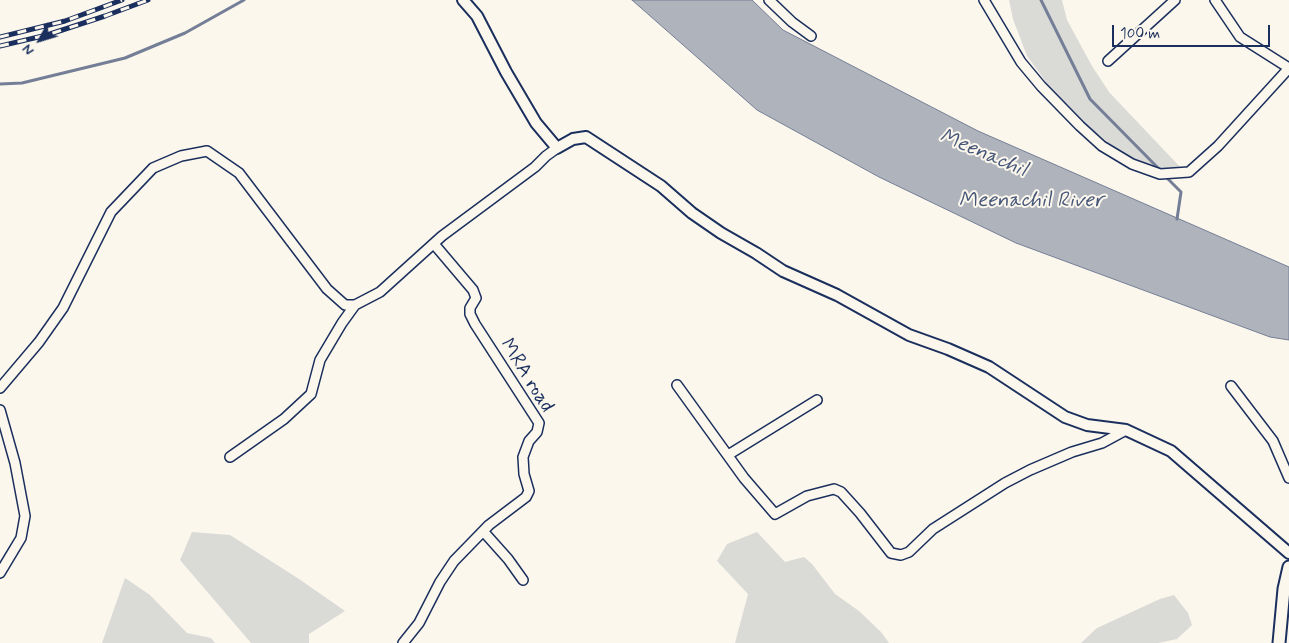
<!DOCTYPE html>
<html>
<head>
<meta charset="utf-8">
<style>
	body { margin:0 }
	#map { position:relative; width:1289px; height:643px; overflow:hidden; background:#fbf7ec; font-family:Mynerve,sans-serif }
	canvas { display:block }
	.north { position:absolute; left:15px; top:15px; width:50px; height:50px; -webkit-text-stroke:4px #fbf7ec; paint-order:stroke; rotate:231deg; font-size:14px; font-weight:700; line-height:20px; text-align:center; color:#1b2f5e }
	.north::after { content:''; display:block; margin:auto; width:18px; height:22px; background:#1b2f5e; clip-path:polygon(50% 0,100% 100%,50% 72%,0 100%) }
	.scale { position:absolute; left:1112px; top:25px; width:158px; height:22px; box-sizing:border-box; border:2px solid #1b2f5e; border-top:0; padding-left:6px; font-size:15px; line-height:18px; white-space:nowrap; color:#1b2f5e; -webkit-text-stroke:4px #fbf7ec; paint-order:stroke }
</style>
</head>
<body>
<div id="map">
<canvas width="1289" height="643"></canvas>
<div class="north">N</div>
<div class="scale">100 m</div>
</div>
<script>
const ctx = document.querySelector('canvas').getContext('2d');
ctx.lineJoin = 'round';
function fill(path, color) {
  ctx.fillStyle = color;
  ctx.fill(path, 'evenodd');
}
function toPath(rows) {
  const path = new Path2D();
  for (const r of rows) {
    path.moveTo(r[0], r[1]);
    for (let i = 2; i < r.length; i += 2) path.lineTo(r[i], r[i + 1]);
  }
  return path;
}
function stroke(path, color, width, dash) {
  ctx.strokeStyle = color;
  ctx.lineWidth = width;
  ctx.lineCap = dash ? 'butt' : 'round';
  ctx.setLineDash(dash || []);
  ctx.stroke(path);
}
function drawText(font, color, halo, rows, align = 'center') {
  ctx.font = font + ' Mynerve,sans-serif';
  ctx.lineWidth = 4;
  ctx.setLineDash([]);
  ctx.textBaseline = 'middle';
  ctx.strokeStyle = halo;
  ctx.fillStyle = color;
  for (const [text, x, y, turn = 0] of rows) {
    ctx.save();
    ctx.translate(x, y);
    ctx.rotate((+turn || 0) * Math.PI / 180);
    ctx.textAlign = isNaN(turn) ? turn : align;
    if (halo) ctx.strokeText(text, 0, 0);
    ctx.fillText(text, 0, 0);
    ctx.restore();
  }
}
fill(toPath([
	[1009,0,1062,0,1067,20,1092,66,1109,92,1181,168,1160,172,1120,152,1083,122,1057,97,1027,56,1013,19],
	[192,532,230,535,299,579,345,611,309,634,309,643,251,643,180,560],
	[757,532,785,562,804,557,812,564,835,594,859,611,881,632,889,643,735,643,748,594,717,561,727,544],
	[125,578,150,595,187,633,211,638,215,643,102,643],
	[1174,595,1188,613,1192,625,1177,639,1158,643,1081,643,1097,628,1160,599]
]), '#dadad7');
const water = toPath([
	[632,0,752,0,783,30,978,131,1289,267,1289,340,1270,337,1016,243,879,177,757,110,632,0]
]);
fill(water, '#afb3bb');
stroke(water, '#747e96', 1);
stroke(toPath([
	[1041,0,1090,99,1161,171],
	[0,84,22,83,125,58,185,33,244,0],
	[1165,176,1181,192,1177,219]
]), '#747e96', 3);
const minor = toPath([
	[769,0,792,22,811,36],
	[984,0,1021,62,1041,86,1080,126,1102,146,1132,164,1160,174,1189,172,1218,146,1289,68],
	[1215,0,1240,37,1289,68],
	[1108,61,1175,0],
	[677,385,744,478,775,514,807,496,834,489,841,492,860,513,891,553,901,555,909,552,933,529,1005,483,1030,470,1072,452,1102,443,1126,430],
	[1231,386,1273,441,1289,478],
	[0,388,39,342,63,308,111,212,153,168,181,156,207,151,239,173,327,289,345,305,355,305,380,292,442,236,535,167,546,156,557,148],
	[0,410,15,463,25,516,21,538,0,573],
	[728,455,817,400],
	[230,457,284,419,311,394,320,360,342,323,355,305],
	[483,531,508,559,523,580],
	[403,643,419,623,440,582,454,561,489,525,526,497,529,491,524,474,523,457,529,441,537,432,539,423,475,324,470,314,470,308,476,298,473,290,434,244]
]);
const tertiary = toPath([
	[463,0,477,16,506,72,536,123,557,148,573,139,586,137,661,186,692,213,721,233,756,253,783,271,837,295,909,335,948,349,989,367,1065,417,1087,425,1126,430,1171,451,1289,553]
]);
const secondary = toPath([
	[1279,643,1284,589,1289,567]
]);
stroke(minor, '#1b2f5e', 12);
stroke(tertiary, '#1b2f5e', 14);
stroke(secondary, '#1b2f5e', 15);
stroke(minor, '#fbf7ec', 9);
stroke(tertiary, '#fbf7ec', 10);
stroke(secondary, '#fbf7ec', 11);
const rail = toPath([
	[0,37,65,21,122,0],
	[0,46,47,35,105,16,148,0]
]);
stroke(rail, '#1b2f5e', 5);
stroke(rail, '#fbf7ec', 3, [9]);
drawText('20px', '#1b2f5e', '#fbf7ec', [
	["MRA road",526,376,58]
]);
drawText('italic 21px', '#47577a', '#fbf7ec', [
	["Meenachil",983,154,23],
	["Meenachil River",1031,202]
]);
</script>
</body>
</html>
